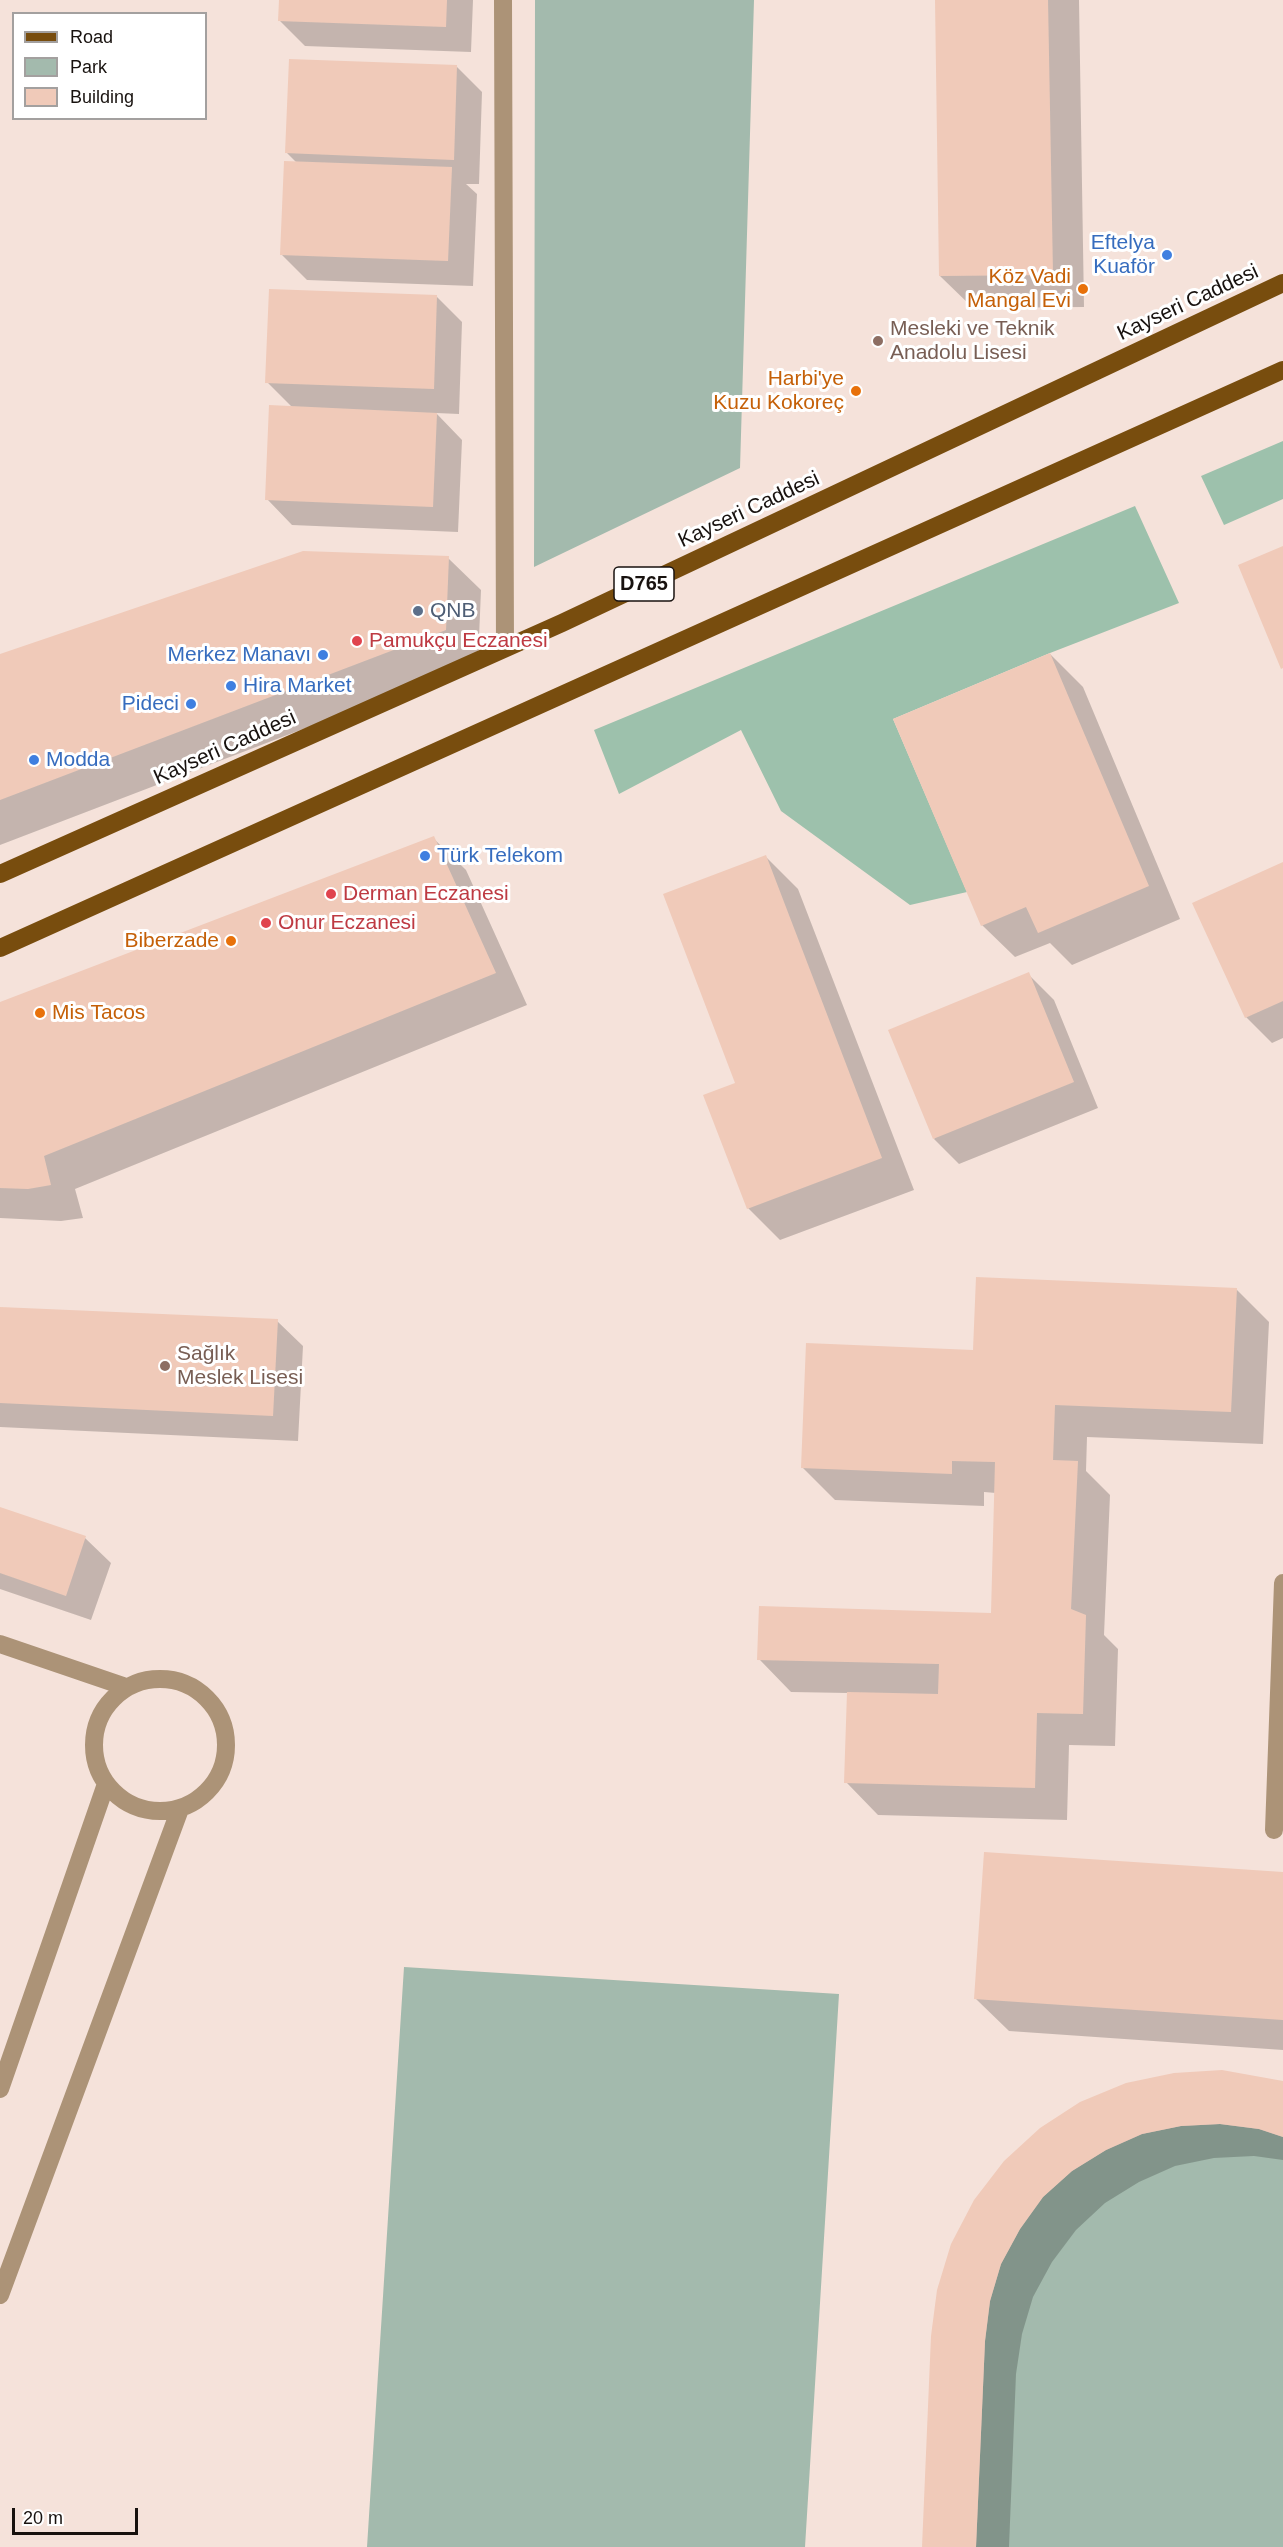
<!DOCTYPE html>
<html>
<head>
<meta charset="utf-8">
<style>
	body { margin:0 }
	#map { position:relative; width:1283px; height:2547px; overflow:hidden; background:#f5e2da; font-family:Arial,sans-serif }
	canvas { display:block }
	.legend { position:absolute; left:12px; top:12px; width:195px; height:108px; box-sizing:border-box; background:#fff; border:2px solid #a3a09f; margin:0; padding:8px 10px; list-style:none; font-size:18px; color:#18120f }
	.legend li { display:flex; align-items:center; gap:12px; height:30px }
	.legend b { width:30px; border:2px solid #a3a09f }
	.scale { position:absolute; left:12px; top:2508px; width:126px; height:27px; box-sizing:border-box; border:3px solid #18120f; border-top:0; padding-left:8px; font-size:18px; line-height:21px; white-space:nowrap; color:#18120f; -webkit-text-stroke:4px #fff; paint-order:stroke }
</style>
</head>
<body>
<div id="map">
<canvas width="1283" height="2547"></canvas>
<ul class="legend">
<li><b style="height:8px;background:#784d0e"></b>Road</li>
<li><b style="height:16px;background:#a3baad"></b>Park</li>
<li><b style="height:16px;background:#f0cab9"></b>Building</li>
</ul>
<div class="scale">20 m</div>
</div>
<script>
const ctx = document.querySelector('canvas').getContext('2d');
ctx.lineJoin = 'round';
function fill(path, color) {
  ctx.fillStyle = color;
  ctx.fill(path, 'evenodd');
}
function toPath(rows) {
  const path = new Path2D();
  for (const r of rows) {
    if (r.length === 3) {
      path.moveTo(r[0] + r[2], r[1]);
      path.arc(r[0], r[1], r[2], 0, 2 * Math.PI);
      continue;
    }
    path.moveTo(r[0], r[1]);
    for (let i = 2; i < r.length; i += 2) path.lineTo(r[i], r[i + 1]);
  }
  return path;
}
function stroke(path, color, width, dash) {
  ctx.strokeStyle = color;
  ctx.lineWidth = width;
  ctx.lineCap = dash ? 'butt' : 'round';
  ctx.setLineDash(dash || []);
  ctx.stroke(path);
}
function drawText(font, color, halo, rows, align = 'center') {
  ctx.font = font + ' Arial,sans-serif';
  ctx.lineWidth = 6;
  ctx.setLineDash([]);
  ctx.textBaseline = 'middle';
  ctx.strokeStyle = halo;
  ctx.fillStyle = color;
  for (const [text, x, y, turn = 0] of rows) {
    ctx.save();
    ctx.translate(x, y);
    ctx.rotate((+turn || 0) * Math.PI / 180);
    ctx.textAlign = isNaN(turn) ? turn : align;
    if (halo) ctx.strokeText(text, 0, 0);
    ctx.fillText(text, 0, 0);
    ctx.restore();
  }
}
fill(toPath([
	[535,0,754,0,740,468,534,567],
	[404,1967,839,1994,805,2547,367,2547],
	[1220,2124,1259,2129,1283,2137,1283,2547,976,2547,985,2341,990,2301,1001,2264,1020,2229,1043,2197,1072,2171,1106,2150,1142,2134,1181,2126]
]), '#a3baad');
fill(toPath([
	[1283,441,1283,499,1224,525,1201,476],
	[1135,506,1179,603,1050,653,893,719,967,892,910,905,781,811,741,730,619,794,594,730]
]), '#9dc1ac');
fill(toPath([
	[280,0,473,0,471,52,305,46,279,20],
	[936,0,1079,0,1084,307,973,308,940,276],
	[457,67,482,92,479,184,466,184,477,194,473,286,307,280,281,254,297,163,287,153],
	[437,297,462,322,459,414,436,413,462,440,458,532,292,525,267,499,293,408,267,382],
	[448,558,481,590,478,662,0,845,0,655],
	[1050,654,1083,687,1180,919,1072,965,1050,943,1015,957,982,925],
	[433,838,466,870,527,1005,75,1189,83,1218,61,1221,0,1218,0,1003],
	[766,857,798,889,914,1190,780,1240,748,1208,737,1083],
	[1283,863,1283,1038,1272,1043,1246,1017],
	[1028,974,1054,1000,1098,1108,959,1164,934,1139],
	[1236,1289,1269,1322,1263,1444,1087,1437,1086,1471,1110,1495,1104,1635,1118,1649,1115,1746,1069,1745,1067,1820,878,1815,846,1782,848,1693,791,1692,759,1659,993,1614,996,1493,984,1492,984,1506,835,1500,802,1467,975,1351],
	[0,1308,277,1321,303,1346,298,1441,0,1427],
	[0,1508,85,1538,111,1563,91,1620,0,1589],
	[1283,1874,1283,2050,1009,2031,976,1999],
	[1222,2072,1283,2082,1283,2160,1254,2156,1214,2158,1175,2166,1139,2182,1105,2203,1076,2230,1052,2262,1033,2297,1022,2334,1016,2374,1009,2547,924,2547,953,2244]
]), '#0003');
fill(toPath([
	[279,0,447,0,446,27,278,21],
	[935,0,1048,0,1053,275,939,276],
	[289,59,457,65,454,160,285,153],
	[284,161,452,167,448,261,280,255],
	[269,289,437,295,434,389,265,383],
	[269,405,437,413,433,507,265,500],
	[1283,546,1283,668,1281,669,1238,565],
	[303,551,449,556,446,630,0,800,0,654],
	[1050,653,1149,886,1038,933,1026,907,981,926,893,719],
	[434,836,496,973,44,1156,51,1185,28,1189,0,1188,0,1002],
	[766,855,882,1158,747,1209,703,1095,735,1083,663,894],
	[1283,862,1283,1001,1245,1018,1192,903],
	[1029,972,1074,1082,933,1139,888,1030],
	[976,1277,1237,1288,1231,1412,1055,1405,1053,1460,1078,1461,1071,1609,1086,1615,1083,1714,1037,1713,1035,1788,844,1783,847,1692,938,1694,939,1664,757,1660,759,1606,991,1613,995,1462,952,1461,952,1474,801,1468,806,1343,973,1350],
	[0,1307,278,1319,273,1416,0,1403],
	[0,1507,86,1536,66,1596,0,1573],
	[984,1852,1283,1872,1283,2020,974,1999],
	[1222,2070,1283,2081,1283,2137,1259,2129,1220,2124,1181,2126,1142,2134,1106,2150,1072,2171,1043,2197,1020,2229,1001,2264,990,2301,985,2341,976,2547,922,2547,931,2336,937,2290,951,2244,974,2200,1004,2161,1040,2128,1080,2102,1126,2083,1174,2073]
]), '#f0cab9');
stroke(toPath([
	[503,0,505,647],
	[0,1644,126,1687],
	[160,1745,66],
	[1274,1830,1283,1583],
	[0,2089,106,1784],
	[0,2295,180,1809]
]), '#ac9377', 18);
stroke(toPath([
	[0,874,562,623,1283,283],
	[0,948,1283,370]
]), '#784d0e', 18);
for (const [x, y, r, color] of [
	[1167,255,6,"#3f7fe0"],
	[1083,289,6,"#e8710a"],
	[878,341,6,"#8d6e63"],
	[856,391,6,"#e8710a"],
	[418,611,6,"#5c6f8a"],
	[357,641,6,"#e0444e"],
	[323,655,6,"#3f7fe0"],
	[231,686,6,"#3f7fe0"],
	[191,704,6,"#3f7fe0"],
	[34,760,6,"#3f7fe0"],
	[425,856,6,"#3f7fe0"],
	[331,894,6,"#e0444e"],
	[266,923,6,"#e0444e"],
	[231,941,6,"#e8710a"],
	[40,1013,6,"#e8710a"],
	[165,1366,6,"#8d6e63"]
]) {
  const dot = new Path2D();
  dot.arc(x, y, r, 0, 2 * Math.PI);
  ctx.fillStyle = color;
  ctx.fill(dot);
  stroke(dot, '#fff', 2);
}
for (const [x, y, w] of [
	[644,584,60]
]) {
  const box = new Path2D();
  box.roundRect(x - w / 2, y - 17, w, 34, 4.5);
  ctx.fillStyle = '#fff';
  ctx.fill(box);
  stroke(box, '#18120f', 1.5);
}
drawText('bold 20px', '#18120f', null, [
	["D765",644,584]
]);
drawText('21px', '#366cbe', '#fff', [
	["Eftelya",1155,243],
	["Kuaför",1155,267],
	["Merkez Manavı",311,655],
	["Hira Market",243,686,"left"],
	["Pideci",179,704],
	["Modda",46,760,"left"],
	["Türk Telekom",437,856,"left"]
], 'right');
drawText('21px', '#c56008', '#fff', [
	["Köz Vadi",1071,277],
	["Mangal Evi",1071,301],
	["Harbi'ye",844,379],
	["Kuzu Kokoreç",844,403],
	["Biberzade",219,941],
	["Mis Tacos",52,1013,"left"]
], 'right');
drawText('21px', '#18120f', '#fff', [
	["Kayseri Caddesi",1188,303,-25],
	["Kayseri Caddesi",749,510,-25],
	["Kayseri Caddesi",225,748,-24]
]);
drawText('21px', '#785e54', '#fff', [
	["Mesleki ve Teknik",890,329],
	["Anadolu Lisesi",890,353],
	["Sağlık",177,1354],
	["Meslek Lisesi",177,1378]
], 'left');
drawText('21px', '#4e5e75', '#fff', [
	["QNB",430,611]
], 'left');
drawText('21px', '#be3a42', '#fff', [
	["Pamukçu Eczanesi",369,641],
	["Derman Eczanesi",343,894],
	["Onur Eczanesi",278,923]
], 'left');
</script>
</body>
</html>
